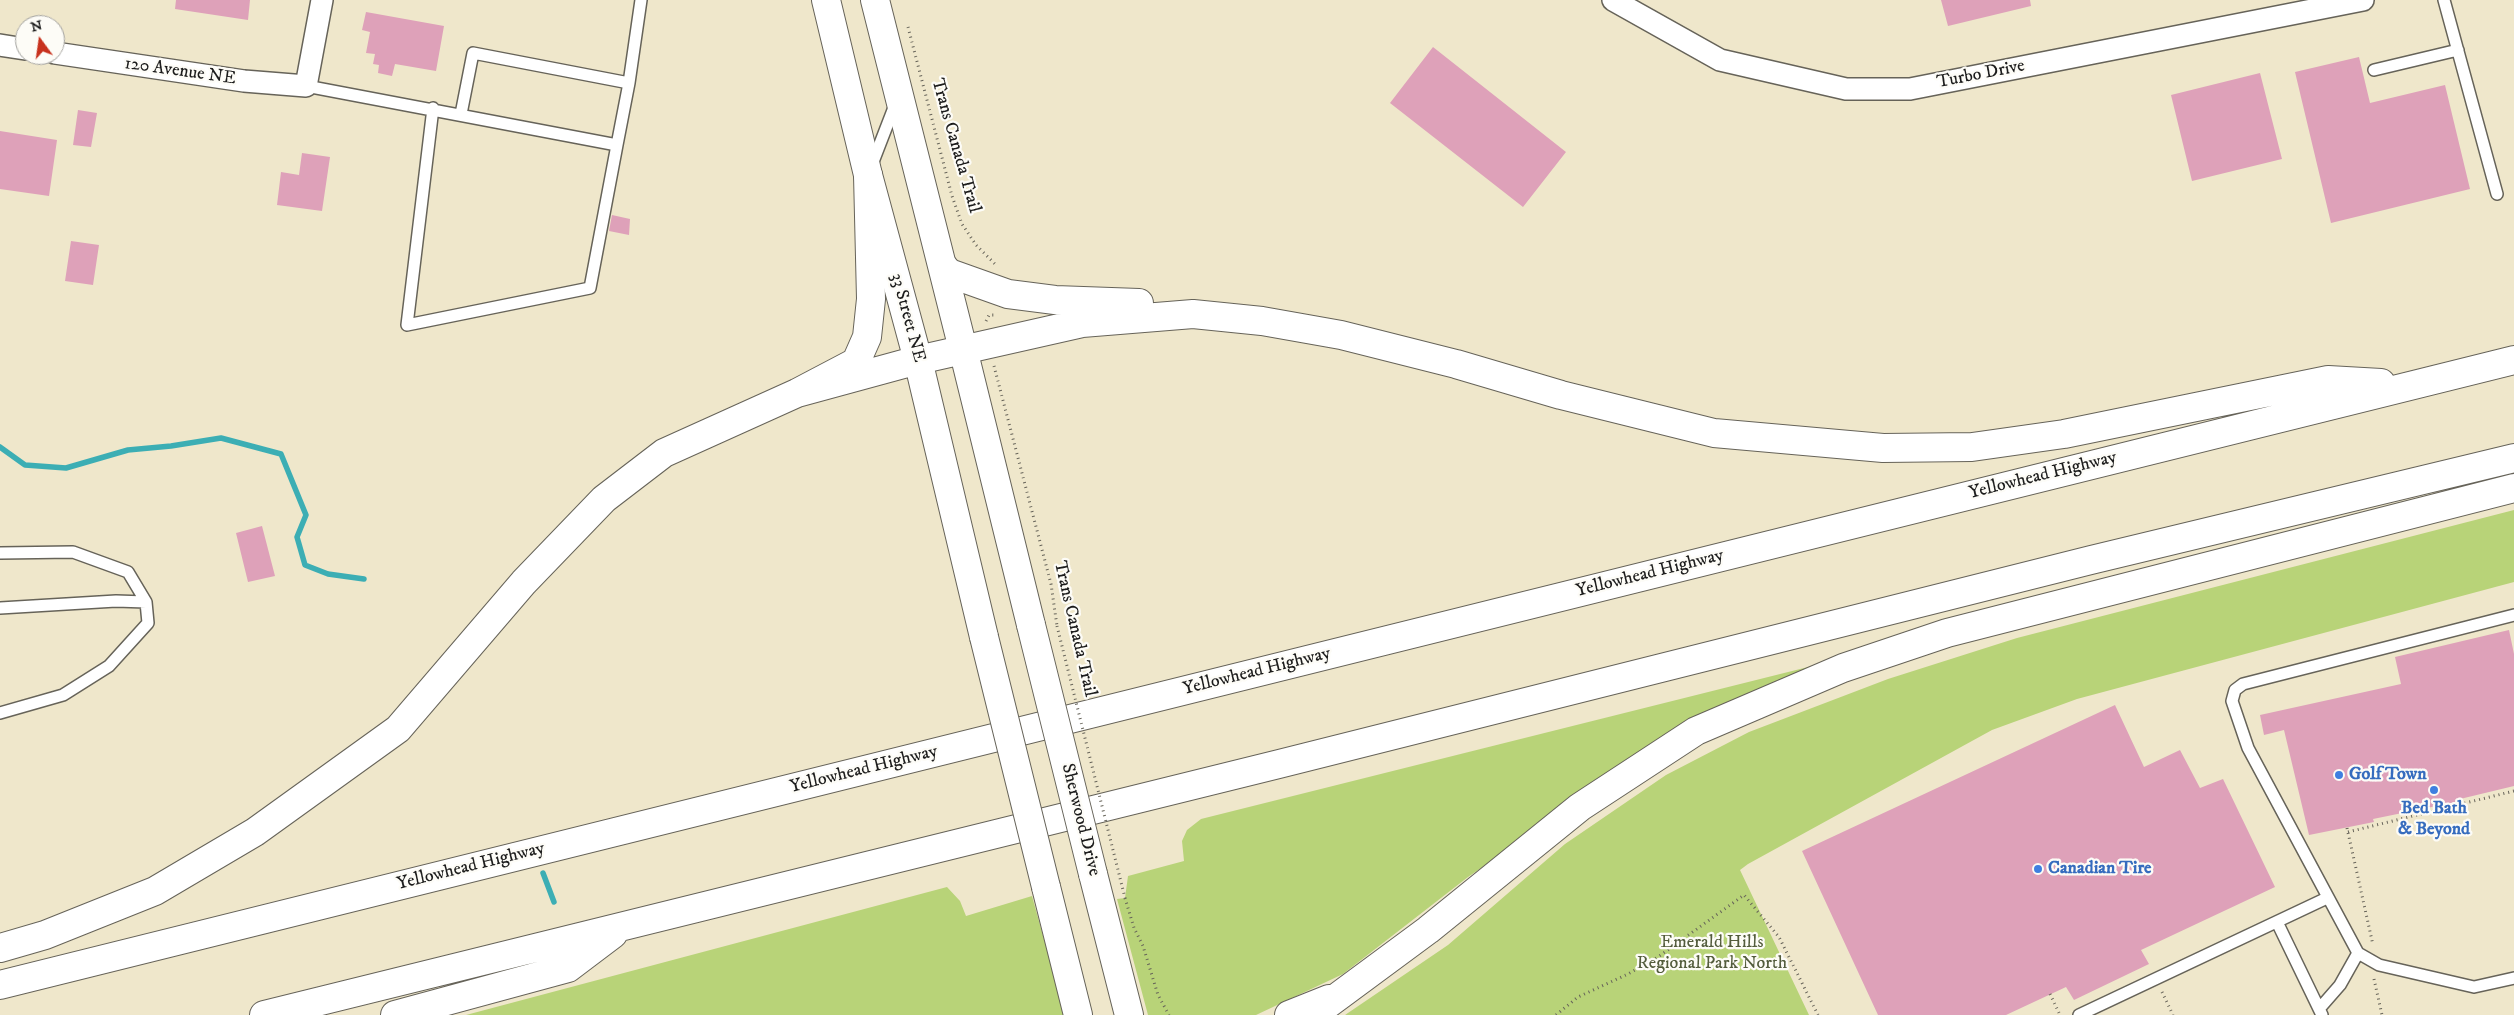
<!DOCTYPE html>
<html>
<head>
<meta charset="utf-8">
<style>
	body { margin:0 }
	#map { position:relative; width:2514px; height:1015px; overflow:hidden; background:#efe7cb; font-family:"IM FELL DW Pica",serif }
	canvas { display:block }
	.north { position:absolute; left:15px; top:15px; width:50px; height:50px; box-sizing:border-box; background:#fdfcf7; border:1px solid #a3a29f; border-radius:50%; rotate:346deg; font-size:14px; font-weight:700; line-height:20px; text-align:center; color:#1c1c1c }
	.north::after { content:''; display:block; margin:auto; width:18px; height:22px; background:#c8321e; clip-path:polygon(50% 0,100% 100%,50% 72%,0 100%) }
</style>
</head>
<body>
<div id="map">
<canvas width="2514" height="1015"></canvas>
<div class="north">N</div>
</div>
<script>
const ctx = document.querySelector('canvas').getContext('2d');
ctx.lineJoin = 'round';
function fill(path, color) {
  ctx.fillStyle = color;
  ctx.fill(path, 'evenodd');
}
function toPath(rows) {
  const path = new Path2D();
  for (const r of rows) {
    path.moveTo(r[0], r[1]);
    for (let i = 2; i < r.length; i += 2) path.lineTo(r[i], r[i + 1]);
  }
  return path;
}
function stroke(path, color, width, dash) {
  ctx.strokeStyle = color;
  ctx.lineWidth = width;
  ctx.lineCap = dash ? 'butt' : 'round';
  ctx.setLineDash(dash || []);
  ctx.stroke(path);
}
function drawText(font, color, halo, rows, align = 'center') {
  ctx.font = font + ' "IM FELL DW Pica",serif';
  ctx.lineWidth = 4.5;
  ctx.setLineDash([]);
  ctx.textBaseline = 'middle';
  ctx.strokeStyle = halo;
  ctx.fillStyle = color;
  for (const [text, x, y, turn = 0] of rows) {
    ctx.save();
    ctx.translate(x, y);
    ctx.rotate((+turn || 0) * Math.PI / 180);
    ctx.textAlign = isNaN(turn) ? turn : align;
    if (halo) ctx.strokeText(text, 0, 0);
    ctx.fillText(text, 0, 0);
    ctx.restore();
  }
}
fill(toPath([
	[2514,510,2514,582,2077,699,1992,730,1748,864,1740,870,1809,1015,1345,1015,1448,945,1565,844,1666,775,1749,732,1888,679,2017,638],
	[1880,649,1821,671,1519,842,1468,877,1343,974,1256,1015,1148,1015,1117,899,1125,898,1128,876,1184,861,1182,841,1187,830,1201,819],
	[947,887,960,901,966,916,1032,896,1065,1015,466,1015]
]), '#b8d378');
stroke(toPath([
	[0,447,25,465,66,468,128,450,171,446,221,438,281,454,306,515,297,537,305,565,328,574,364,579],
	[543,873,554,902]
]), '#3caeb4', 5.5);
fill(toPath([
	[176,0,250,0,248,20,175,9],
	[1941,0,2030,0,2031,6,1948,26],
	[366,12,444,26,436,71,395,64,392,76,378,73,379,65,373,64,375,54,366,53,370,32,362,30],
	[1433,47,1566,152,1523,207,1390,103],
	[2359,57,2370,103,2445,85,2470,189,2331,223,2295,72],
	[2260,73,2282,159,2192,181,2171,95],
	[78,110,97,113,91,147,73,145],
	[0,131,57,140,49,196,0,189],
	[302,153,330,157,322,211,277,205,281,172,299,175],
	[612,215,630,219,629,235,609,231],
	[71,241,99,245,93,285,65,281],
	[262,526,275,576,248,582,236,533],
	[2509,630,2514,654,2514,786,2460,799,2461,801,2373,819,2374,822,2309,835,2284,730,2264,735,2260,715,2401,684,2395,657],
	[2115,705,2144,767,2180,750,2200,788,2223,779,2275,887,2141,950,2149,964,2074,1000,2066,987,2006,1015,1878,1015,1802,851]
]), '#dea1b9');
const service = toPath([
	[2444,0,2497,194],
	[2374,70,2458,50],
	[306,86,617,145,629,83,641,0],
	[433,108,407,325,590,288,617,145],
	[461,114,473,53,629,83],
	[871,167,895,105],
	[0,553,73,552,128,572,146,602,148,623,109,666,63,695,0,713],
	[0,608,116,601,146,602],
	[2514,615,2243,684,2235,690,2232,701,2248,748,2358,953,2379,965,2474,987,2514,978],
	[2277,922,2322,1015],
	[2319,1009,2340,985,2358,953],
	[2079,1015,2327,898]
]);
const minor = toPath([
	[1613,0,1720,60,1846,89,1910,89,2363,0],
	[0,45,25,49],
	[55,53,244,81,306,86,322,0]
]);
const tertiary = toPath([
	[826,0,868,175,918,360],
	[875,0,963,349]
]);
const secondary = toPath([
	[963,349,1031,625],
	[918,360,984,637],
	[1093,874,1129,1015],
	[1046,887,1078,1015]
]);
const motorway = toPath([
	[943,266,949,273,1008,294,1055,300,1139,303],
	[797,393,918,360,1082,323,1193,314,1262,321,1341,335,1456,364,1561,395,1714,433,1883,448,1972,447,2064,434,2328,380,2381,383],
	[0,948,45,935,155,891,255,832,398,729,524,582,604,499,664,453,797,393,856,362,867,337,871,299,868,175],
	[0,985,2514,360],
	[264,1015,1279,764,2091,560,2514,458],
	[395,1015,568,968,613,934],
	[1289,1015,1329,999],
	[1313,1015,1428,930,1580,807,1696,731,1843,668,1947,633,2514,488]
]);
stroke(service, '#666359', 14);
stroke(minor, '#666359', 24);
stroke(tertiary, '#666359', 30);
stroke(secondary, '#666359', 30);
stroke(motorway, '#666359', 30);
stroke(toPath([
	[908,27,952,196,962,224,976,245,995,264],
	[986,321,989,315,995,315],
	[994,366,1051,584,1057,626],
	[2347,828,2373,945],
	[2348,832,2514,791],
	[1125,898,1134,928,1143,946,1158,995,1169,1015],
	[2374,979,2382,1015],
	[2162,992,2173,1015],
	[2050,994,2060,1015],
	[1556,1015,1578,997,1628,974,1658,957,1744,895,1779,937,1818,1015]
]), '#666359', 3, [1, 4]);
stroke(service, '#fff', 11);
stroke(minor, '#fff', 21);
stroke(tertiary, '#fff', 28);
stroke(secondary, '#fff', 28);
stroke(motorway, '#fff', 28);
const secondaryBridge = toPath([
	[1031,625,1093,874],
	[984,637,1046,887]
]);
stroke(secondaryBridge, '#666359', 30, []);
stroke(toPath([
	[1057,626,1125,898]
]), '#666359', 3, [1, 4]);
stroke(secondaryBridge, '#fff', 28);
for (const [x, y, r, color] of [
	[2339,775,5,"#3f7fe0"],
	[2434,790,5,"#3f7fe0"],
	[2038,869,5,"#3f7fe0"]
]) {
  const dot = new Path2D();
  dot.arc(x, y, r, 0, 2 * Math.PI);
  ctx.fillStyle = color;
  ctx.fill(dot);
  stroke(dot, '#fdfcf7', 2);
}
drawText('18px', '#1c1c1c', '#fdfcf7', [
	["120 Avenue NE",180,72,8],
	["Turbo Drive",1981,75,-11],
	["Trans Canada Trail",955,146,74],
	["33 Street NE",907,318,75],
	["Yellowhead Highway",2043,476,-14],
	["Yellowhead Highway",1650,574,-14],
	["Trans Canada Trail",1074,629,77],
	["Yellowhead Highway",1257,672,-14],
	["Yellowhead Highway",864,770,-14],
	["Sherwood Drive",1080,820,76],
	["Yellowhead Highway",471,867,-14]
]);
drawText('bold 18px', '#366cbe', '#fdfcf7', [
	["Golf Town",2349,775],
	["Bed Bath",2434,809,"center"],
	["& Beyond",2434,830,"center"],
	["Canadian Tire",2048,869]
], 'left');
drawText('18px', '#535c3c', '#fdfcf7', [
	["Emerald Hills",1712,943],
	["Regional Park North",1712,964]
]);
</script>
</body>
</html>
